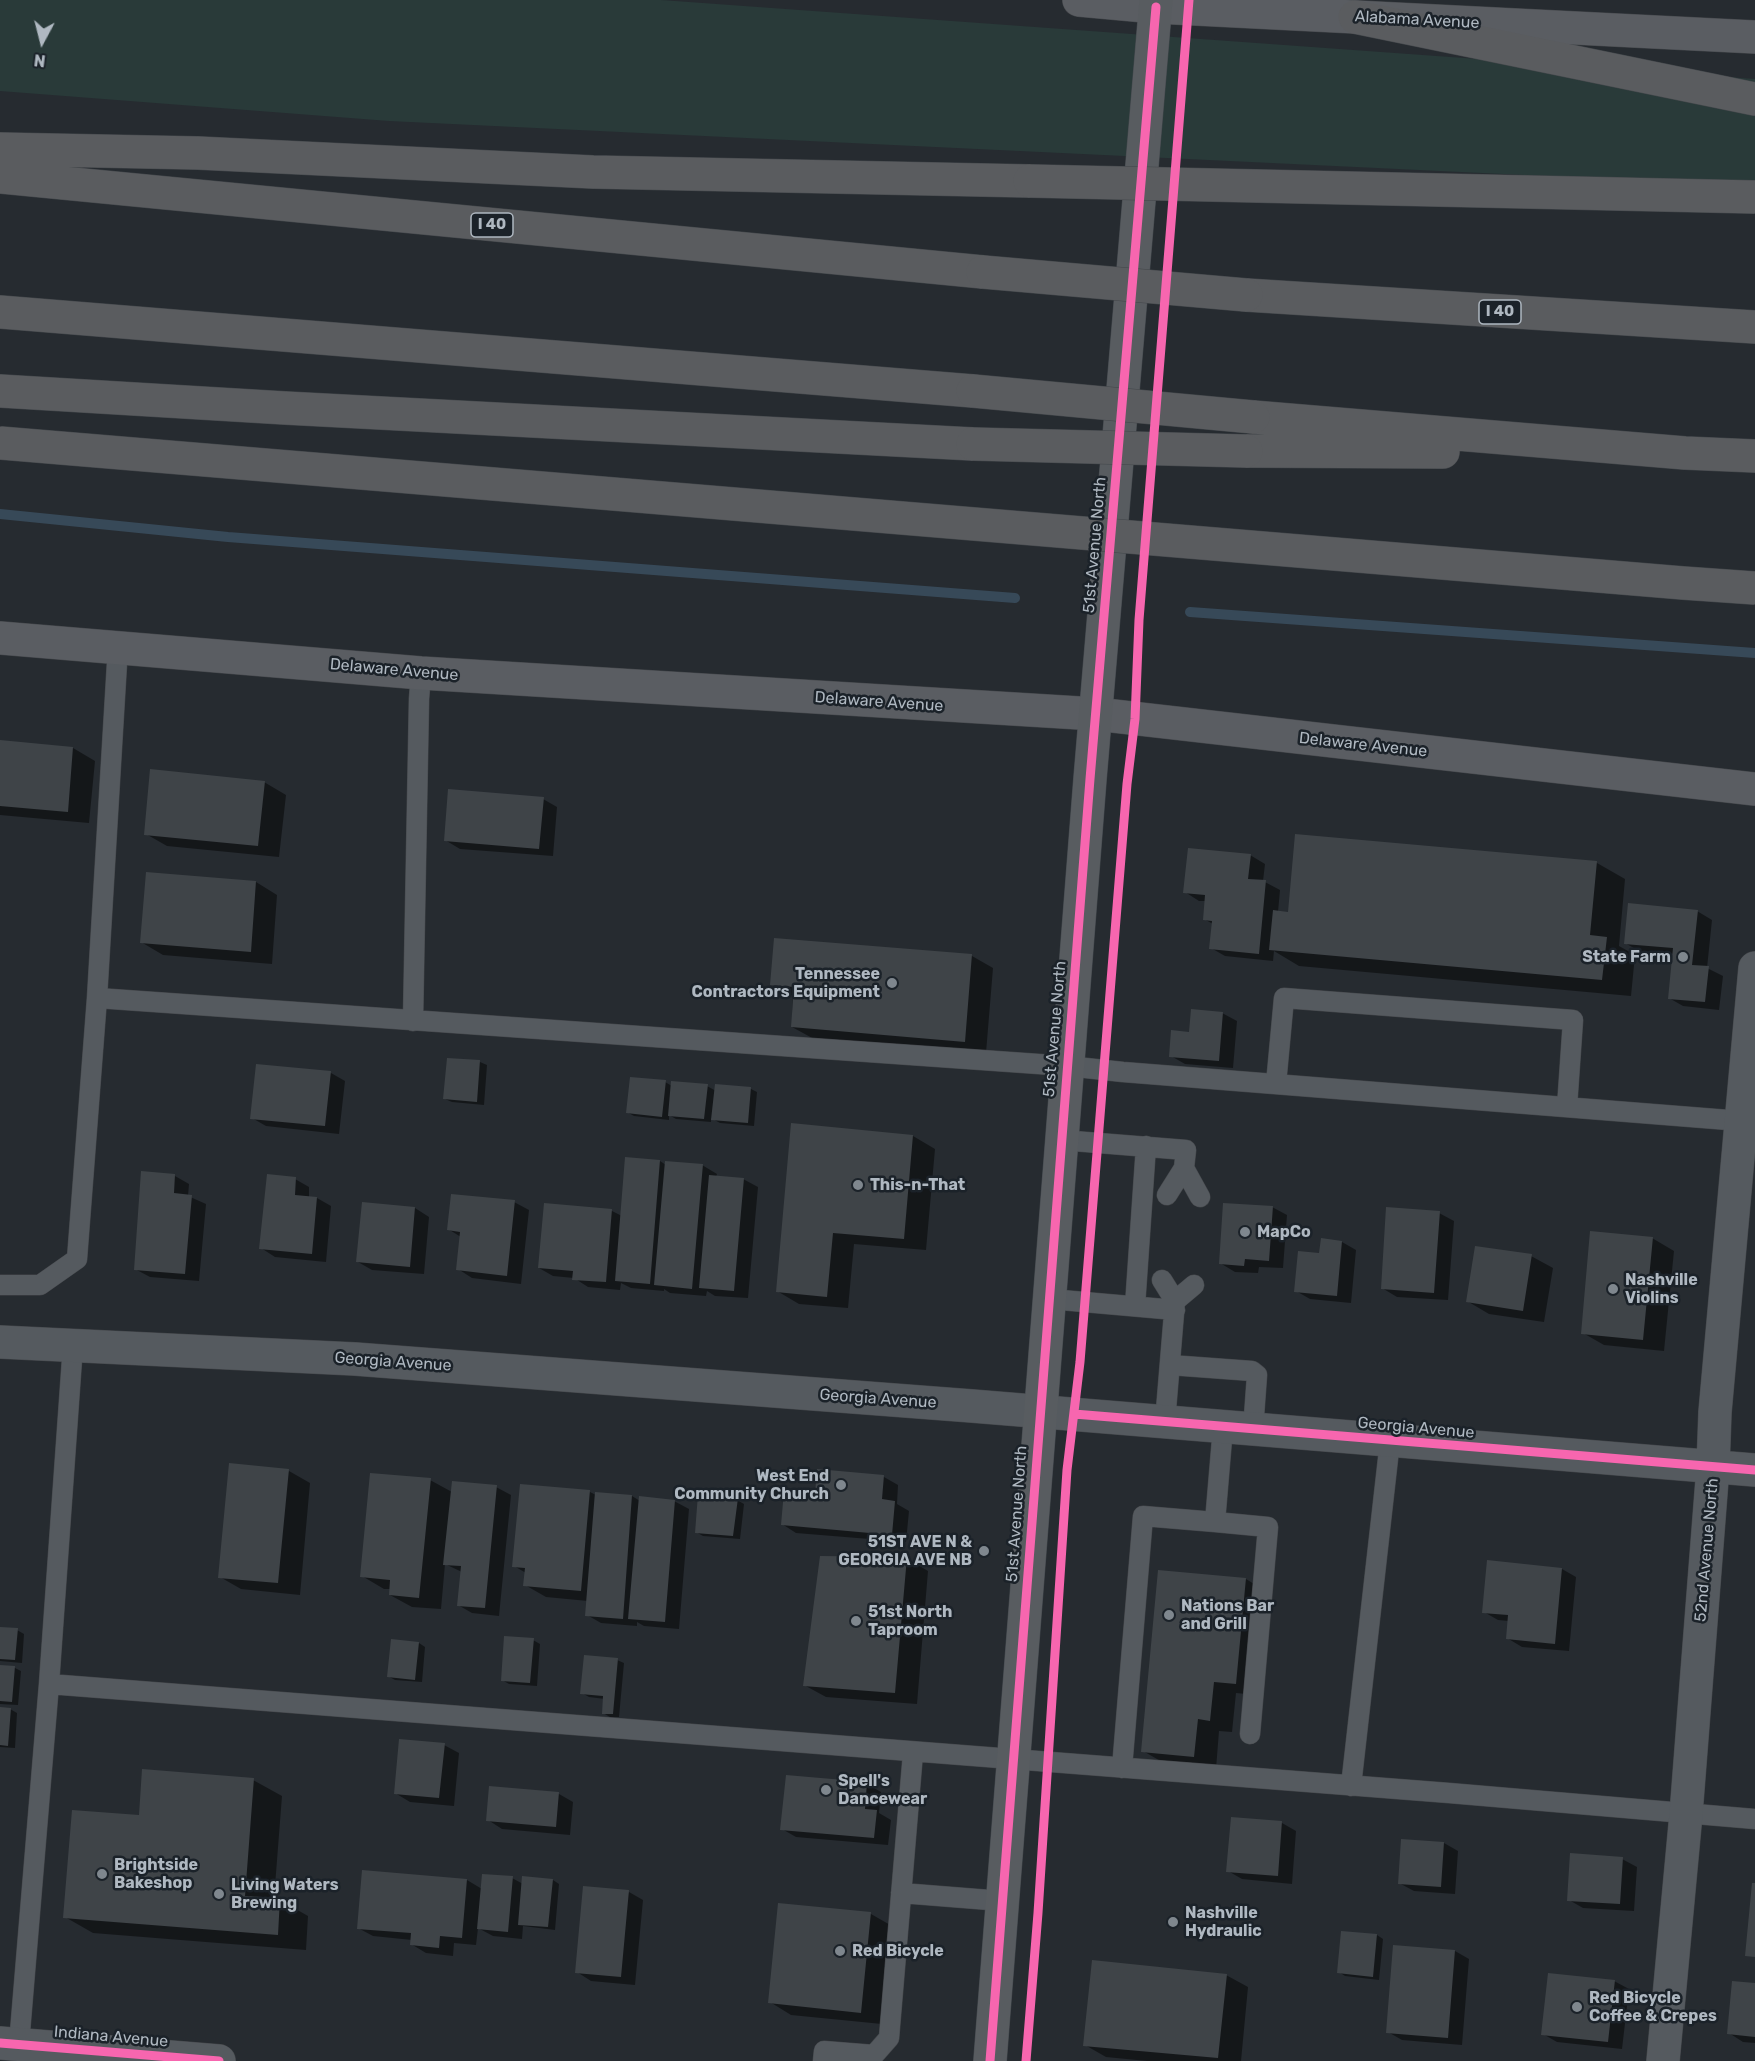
<!DOCTYPE html>
<html>
<head>
<meta charset="utf-8">
<style>
	body { margin:0 }
	#map { position:relative; width:1755px; height:2061px; overflow:hidden; background:#262b30; font-family:Rubik,sans-serif }
	canvas { display:block }
	.north { position:absolute; left:12px; top:12px; width:60px; height:60px; -webkit-text-stroke:4px #1b2229; paint-order:stroke; rotate:187deg; font-size:16px; font-weight:700; line-height:24px; text-align:center; color:#afb8c1 }
	.north::after { content:''; display:block; margin:auto; width:21px; height:27px; background:#afb8c1; clip-path:polygon(50% 0,100% 100%,50% 72%,0 100%) }
</style>
</head>
<body>
<div id="map">
<canvas width="1755" height="2061"></canvas>
<div class="north">N</div>
</div>
<script>
const ctx = document.querySelector('canvas').getContext('2d');
ctx.lineJoin = 'round';
function fill(path, color) {
  ctx.fillStyle = color;
  ctx.fill(path, 'evenodd');
}
function toPath(rows) {
  const path = new Path2D();
  for (const r of rows) {
    path.moveTo(r[0], r[1]);
    for (let i = 2; i < r.length; i += 2) path.lineTo(r[i], r[i + 1]);
  }
  return path;
}
function stroke(path, color, width, dash) {
  ctx.strokeStyle = color;
  ctx.lineWidth = width;
  ctx.lineCap = dash ? 'butt' : 'round';
  ctx.setLineDash(dash || []);
  ctx.stroke(path);
}
function drawText(font, color, halo, rows, align = 'center') {
  ctx.font = font + ' Rubik,sans-serif';
  ctx.lineWidth = 5;
  ctx.setLineDash([]);
  ctx.textBaseline = 'middle';
  ctx.strokeStyle = halo;
  ctx.fillStyle = color;
  for (const [text, x, y, turn = 0] of rows) {
    ctx.save();
    ctx.translate(x, y);
    ctx.rotate((+turn || 0) * Math.PI / 180);
    ctx.textAlign = isNaN(turn) ? turn : align;
    if (halo) ctx.strokeText(text, 0, 0);
    ctx.fillText(text, 0, 0);
    ctx.restore();
  }
}
fill(toPath([
	[0,0,661,0,1755,79,1755,186,389,121,0,91]
]), '#293a39');
fill(toPath([
	[0,742,73,748,95,761,89,823,0,815],
	[264,782,286,795,279,857,167,846,146,834],
	[543,799,557,807,553,856,460,849,445,840],
	[1250,855,1265,864,1263,881,1280,890,1278,912,1290,913,1597,863,1625,879,1619,946,1635,955,1631,996,1299,966,1274,951,1273,961,1225,956,1211,948,1213,924,1204,919,1206,901,1199,901,1185,892],
	[256,882,277,895,272,964,163,955,141,942],
	[1697,911,1712,920,1707,968,1723,976,1719,1010,1683,1006,1669,998,1674,954,1639,951,1625,943],
	[972,956,993,968,986,1053,814,1039,792,1027,793,996,772,984],
	[1222,1013,1237,1021,1233,1068,1185,1064,1171,1056],
	[480,1062,487,1065,484,1105,452,1102,445,1099],
	[331,1073,345,1081,339,1134,266,1126,252,1118],
	[665,1082,672,1086,707,1086,716,1091,751,1089,757,1092,754,1126,720,1123,711,1118,711,1122,676,1119,669,1115,669,1120,634,1116,627,1112],
	[792,1125,913,1136,935,1149,926,1250,854,1244,848,1308,799,1304,777,1291],
	[660,1161,666,1165,702,1165,717,1174,716,1177,743,1179,758,1187,748,1298,715,1296,707,1291,706,1296,670,1293,664,1289,664,1291,631,1288,621,1283,620,1290,588,1287,574,1278,553,1276,539,1268,545,1204,612,1211,622,1216],
	[175,1176,189,1184,188,1196,206,1204,199,1281,150,1277,135,1269],
	[295,1179,309,1187,309,1197,317,1198,331,1206,326,1262,275,1257,261,1248],
	[514,1202,529,1210,521,1284,472,1278,458,1269,461,1237,448,1229],
	[1272,1207,1287,1215,1283,1268,1259,1267,1258,1273,1235,1272,1220,1263],
	[415,1208,429,1217,424,1274,372,1270,358,1262],
	[1439,1213,1454,1221,1448,1300,1397,1297,1382,1288],
	[1652,1238,1674,1251,1664,1351,1604,1345,1583,1333],
	[1342,1242,1356,1250,1351,1303,1310,1299,1296,1291,1321,1255],
	[1531,1256,1553,1268,1544,1322,1489,1314,1467,1301],
	[289,1471,310,1483,300,1595,241,1589,220,1577],
	[884,1477,898,1485,897,1504,909,1511,906,1542,796,1533,782,1524,816,1495],
	[430,1480,452,1492,496,1487,511,1495,499,1616,472,1613,458,1605,462,1572,445,1564,441,1609,412,1607,390,1595,391,1589,384,1589,362,1576],
	[590,1492,596,1495,632,1496,640,1501,674,1501,689,1509,679,1629,644,1626,637,1622,637,1626,601,1623,587,1615,588,1601,546,1597,525,1585,526,1573,514,1566],
	[737,1500,744,1504,740,1539,703,1536,696,1532],
	[906,1558,928,1571,917,1704,826,1697,804,1685],
	[1562,1569,1576,1577,1569,1651,1522,1647,1507,1638,1509,1621,1498,1620,1484,1612],
	[1246,1579,1267,1592,1257,1695,1236,1693,1232,1732,1219,1731,1216,1769,1164,1763,1143,1751],
	[0,1628,17,1630,24,1634,22,1663,0,1661],
	[533,1640,540,1644,537,1686,509,1684,502,1680],
	[419,1643,425,1647,422,1682,395,1680,388,1676],
	[617,1660,624,1663,619,1717,610,1717,603,1713,605,1699,589,1697,582,1693],
	[0,1666,15,1668,21,1671,18,1705,0,1704],
	[0,1708,10,1709,17,1713,15,1748,0,1747],
	[444,1745,459,1753,454,1806,410,1802,395,1793],
	[787,1776,867,1784,881,1792,879,1813,891,1820,888,1845,796,1837,782,1829],
	[253,1780,282,1796,274,1899,280,1900,308,1916,306,1950,93,1933,65,1917,140,1816],
	[559,1794,573,1802,570,1835,502,1829,488,1820],
	[1282,1823,1296,1831,1292,1884,1242,1879,1228,1871],
	[1444,1843,1458,1851,1455,1894,1414,1891,1399,1883],
	[1622,1859,1637,1867,1634,1911,1583,1908,1569,1900],
	[512,1878,523,1884,553,1880,559,1884,555,1930,523,1926,522,1939,493,1936,478,1928,476,1945,454,1943,453,1956,426,1953,411,1944,412,1940,373,1936,358,1928,467,1880,482,1889],
	[629,1892,643,1900,635,1985,591,1981,577,1972],
	[780,1904,871,1914,892,1926,882,2024,791,2015,770,2002],
	[1377,1935,1383,1939,1379,1980,1345,1976,1339,1972],
	[1395,1947,1455,1951,1469,1959,1462,2045,1402,2040,1388,2032],
	[1226,1975,1248,1987,1241,2061,1147,2061,1106,2057,1085,2045],
	[1614,1981,1629,1989,1622,2049,1557,2042,1543,2034],
	[1755,1985,1755,2043,1743,2042,1729,2033]
]), '#0007');
stroke(toPath([
	[0,514,228,537,1015,598],
	[1190,612,1755,653]
]), '#374958', 10);
fill(toPath([
	[0,740,73,747,68,812,0,806],
	[150,769,265,781,258,846,144,835],
	[448,789,544,797,539,849,444,841],
	[1295,834,1597,861,1590,935,1607,937,1602,980,1269,950,1273,910,1288,912],
	[1188,848,1251,854,1248,879,1266,880,1259,954,1209,949,1212,921,1203,920,1205,895,1183,893],
	[146,872,256,881,251,952,140,943],
	[1628,903,1698,910,1692,965,1709,966,1705,1002,1668,999,1673,948,1624,944],
	[774,938,972,954,965,1042,791,1027,794,987,770,985],
	[1191,1009,1223,1012,1219,1061,1169,1057,1171,1030,1189,1032],
	[447,1058,480,1060,477,1102,443,1099],
	[256,1064,331,1071,325,1126,250,1119],
	[630,1077,666,1080,662,1117,626,1113],
	[671,1081,708,1084,704,1119,668,1116],
	[715,1084,751,1087,748,1123,711,1120],
	[791,1123,913,1135,904,1239,833,1233,827,1297,776,1292],
	[625,1157,660,1160,650,1284,615,1281],
	[665,1161,703,1164,692,1289,654,1285],
	[141,1171,175,1174,174,1193,192,1195,185,1274,134,1270],
	[267,1174,296,1177,295,1195,317,1197,312,1254,259,1249],
	[709,1175,744,1178,734,1291,699,1288],
	[451,1194,515,1200,507,1276,456,1270,460,1232,447,1230],
	[362,1202,415,1207,410,1267,356,1262],
	[544,1203,612,1209,606,1282,572,1280,573,1271,538,1268],
	[1223,1203,1273,1206,1269,1261,1245,1259,1244,1266,1219,1264],
	[1386,1207,1440,1211,1434,1293,1381,1289],
	[1590,1231,1653,1237,1643,1340,1581,1334],
	[1321,1238,1342,1241,1337,1296,1294,1292,1298,1251,1319,1253],
	[1475,1246,1532,1254,1523,1311,1466,1302],
	[229,1463,289,1469,278,1583,218,1578],
	[817,1469,884,1475,882,1499,895,1501,892,1535,781,1525,784,1491,815,1494],
	[370,1473,431,1478,419,1598,389,1595,390,1580,360,1577],
	[452,1481,497,1485,485,1608,457,1606,461,1566,443,1565],
	[520,1484,590,1490,581,1591,523,1586,525,1568,512,1567],
	[595,1492,632,1495,623,1619,585,1616],
	[698,1494,738,1498,733,1536,695,1533],
	[639,1496,675,1500,665,1622,628,1619],
	[820,1556,907,1557,895,1693,803,1686],
	[1487,1560,1562,1568,1555,1644,1506,1639,1508,1615,1482,1613],
	[1158,1570,1246,1578,1236,1684,1214,1682,1210,1721,1198,1719,1194,1757,1141,1752],
	[0,1627,18,1628,15,1660,0,1659],
	[504,1636,534,1638,530,1683,501,1681],
	[391,1639,419,1642,415,1680,387,1677],
	[584,1655,618,1658,613,1714,602,1714,603,1696,580,1694],
	[0,1665,15,1666,12,1702,0,1701],
	[0,1707,11,1708,8,1746,0,1745],
	[399,1739,445,1743,439,1798,394,1794],
	[142,1769,254,1778,245,1896,280,1898,278,1935,63,1918,72,1810,139,1815],
	[786,1775,867,1782,865,1809,877,1810,874,1838,780,1830],
	[489,1786,559,1792,556,1827,486,1821],
	[1231,1817,1282,1821,1278,1876,1226,1872],
	[1401,1839,1444,1842,1441,1887,1398,1884],
	[1570,1853,1623,1857,1620,1904,1567,1901],
	[362,1870,467,1879,462,1938,440,1936,439,1948,410,1945,411,1933,357,1929],
	[482,1874,513,1876,508,1932,477,1929],
	[522,1876,553,1879,548,1927,518,1925],
	[1752,1883,1755,1883,1755,1957,1745,1956],
	[583,1886,629,1890,621,1977,575,1973],
	[778,1903,871,1912,861,2013,768,2003],
	[1341,1931,1377,1934,1373,1977,1337,1973],
	[1393,1945,1455,1950,1448,2038,1386,2033],
	[1092,1960,1227,1974,1218,2058,1083,2046],
	[1548,1973,1615,1980,1608,2042,1541,2035],
	[1732,1981,1755,1983,1755,2037,1727,2034]
]), '#3f4448');
const lane = toPath([
	[97,998,1067,1066,1123,1072,1741,1121],
	[413,1021,419,699,421,673],
	[1276,1084,1284,998,1573,1020,1567,1107],
	[1061,1140,1186,1150,1184,1168],
	[1167,1195,1184,1168,1200,1197],
	[1162,1280,1175,1301],
	[0,1285,40,1285,77,1259,97,998,118,646],
	[1050,1299,1175,1310],
	[1135,1306,1146,1146],
	[1170,1365,1252,1371,1257,1375,1253,1430],
	[1165,1422,1175,1301,1194,1285],
	[1215,1522,1268,1527,1250,1734],
	[49,1684,1449,1793,1755,1819],
	[1122,1768,1143,1516,1215,1522,1223,1427],
	[1351,1786,1390,1441],
	[901,1893,1002,1901],
	[19,2044,49,1684,73,1345],
	[823,2061,824,2051,874,2055,889,2038,913,1753]
]);
const street = toPath([
	[0,1342,355,1359,972,1406,1755,1470],
	[0,2043,219,2061],
	[1663,2061,1686,1814,1713,1467,1715,1412,1755,968]
]);
const secondary = toPath([
	[1079,0,1156,7,1755,37],
	[0,638,421,673,1096,714,1755,789]
]);
const primary = toPath([
	[990,2061,1090,779,1156,0]
]);
const highway = toPath([
	[1355,17,1755,99],
	[0,149,198,153,593,172,1030,181],
	[0,177,983,272],
	[1246,295,1755,327],
	[0,312,973,391],
	[0,391,285,408,973,444],
	[1253,417,1685,453,1755,456],
	[1246,451,1443,452]
]);
stroke(lane, '#44474b', 21);
stroke(street, '#44474b', 34);
stroke(secondary, '#44474b', 34);
stroke(primary, '#43484d', 34);
stroke(highway, '#43474b', 34);
stroke(lane, '#555a5f', 20);
stroke(street, '#555a5f', 33);
stroke(secondary, '#5a5d62', 33);
stroke(primary, '#585c60', 33);
stroke(highway, '#5a5c5f', 33);
const highwayBridge = toPath([
	[1030,181,1755,197],
	[983,272,1246,295],
	[973,391,1253,417],
	[0,443,1683,583,1755,588],
	[973,444,1246,451]
]);
stroke(highwayBridge, '#43474b', 34, []);
stroke(highwayBridge, '#5a5c5f', 33);
stroke(toPath([
	[1074,1414,1755,1470],
	[0,2043,219,2061],
	[990,2061,1090,779,1156,7],
	[1026,2061,1038,1913,1067,1470,1080,1362,1127,784,1135,719,1139,620,1189,0]
]), '#f766af', 9);
for (const [x, y, r, color] of [
	[1683,957,6,"#7f878e"],
	[892,983,6,"#7f878e"],
	[858,1185,6,"#7f878e"],
	[1245,1232,6,"#7f878e"],
	[1613,1289,6,"#7f878e"],
	[841,1485,6,"#7f878e"],
	[984,1551,6,"#7f878e"],
	[1169,1615,6,"#7f878e"],
	[856,1621,6,"#7f878e"],
	[826,1790,6,"#7f878e"],
	[102,1874,6,"#7f878e"],
	[219,1894,6,"#7f878e"],
	[1173,1922,6,"#7f878e"],
	[840,1951,6,"#7f878e"],
	[1577,2007,6,"#7f878e"]
]) {
  const dot = new Path2D();
  dot.arc(x, y, r, 0, 2 * Math.PI);
  ctx.fillStyle = color;
  ctx.fill(dot);
  stroke(dot, '#1b2229', 2);
}
for (const [x, y, w] of [
	[492,225,42],
	[1500,312,42]
]) {
  const box = new Path2D();
  box.roundRect(x - w / 2, y - 12, w, 24, 4.5);
  ctx.fillStyle = '#1b2229';
  ctx.fill(box);
  stroke(box, '#afb8c1', 1.5);
}
drawText('bold 15px', '#afb8c1', null, [
	["I 40",492,225],
	["I 40",1500,312]
]);
drawText('16px', '#afb8c1', '#1b2229', [
	["Alabama Avenue",1417,20,3],
	["51st Avenue North",1095,545,-85],
	["Delaware Avenue",394,670,5],
	["Delaware Avenue",879,702,4],
	["Delaware Avenue",1363,745,6],
	["51st Avenue North",1055,1029,-85],
	["Georgia Avenue",393,1362,4],
	["Georgia Avenue",878,1399,4],
	["Georgia Avenue",1416,1428,5],
	["51st Avenue North",1017,1514,-86],
	["52nd Avenue North",1707,1550,-85],
	["Indiana Avenue",111,2037,5]
]);
drawText('bold 16px', '#afb8c1', '#1b2229', [
	["State Farm",1671,957,"right"],
	["Tennessee",880,974,"right"],
	["Contractors Equipment",880,992,"right"],
	["This-n-That",870,1185],
	["MapCo",1257,1232],
	["Nashville",1625,1280],
	["Violins",1625,1298],
	["West End",829,1476,"right"],
	["Community Church",829,1494,"right"],
	["51ST AVE N &",972,1542,"right"],
	["GEORGIA AVE NB",972,1560,"right"],
	["Nations Bar",1181,1606],
	["and Grill",1181,1624],
	["51st North",868,1612],
	["Taproom",868,1630],
	["Spell's",838,1781],
	["Dancewear",838,1799],
	["Brightside",114,1865],
	["Bakeshop",114,1883],
	["Living Waters",231,1885],
	["Brewing",231,1903],
	["Nashville",1185,1913],
	["Hydraulic",1185,1931],
	["Red Bicycle",852,1951],
	["Red Bicycle",1589,1998],
	["Coffee & Crepes",1589,2016]
], 'left');
</script>
</body>
</html>
